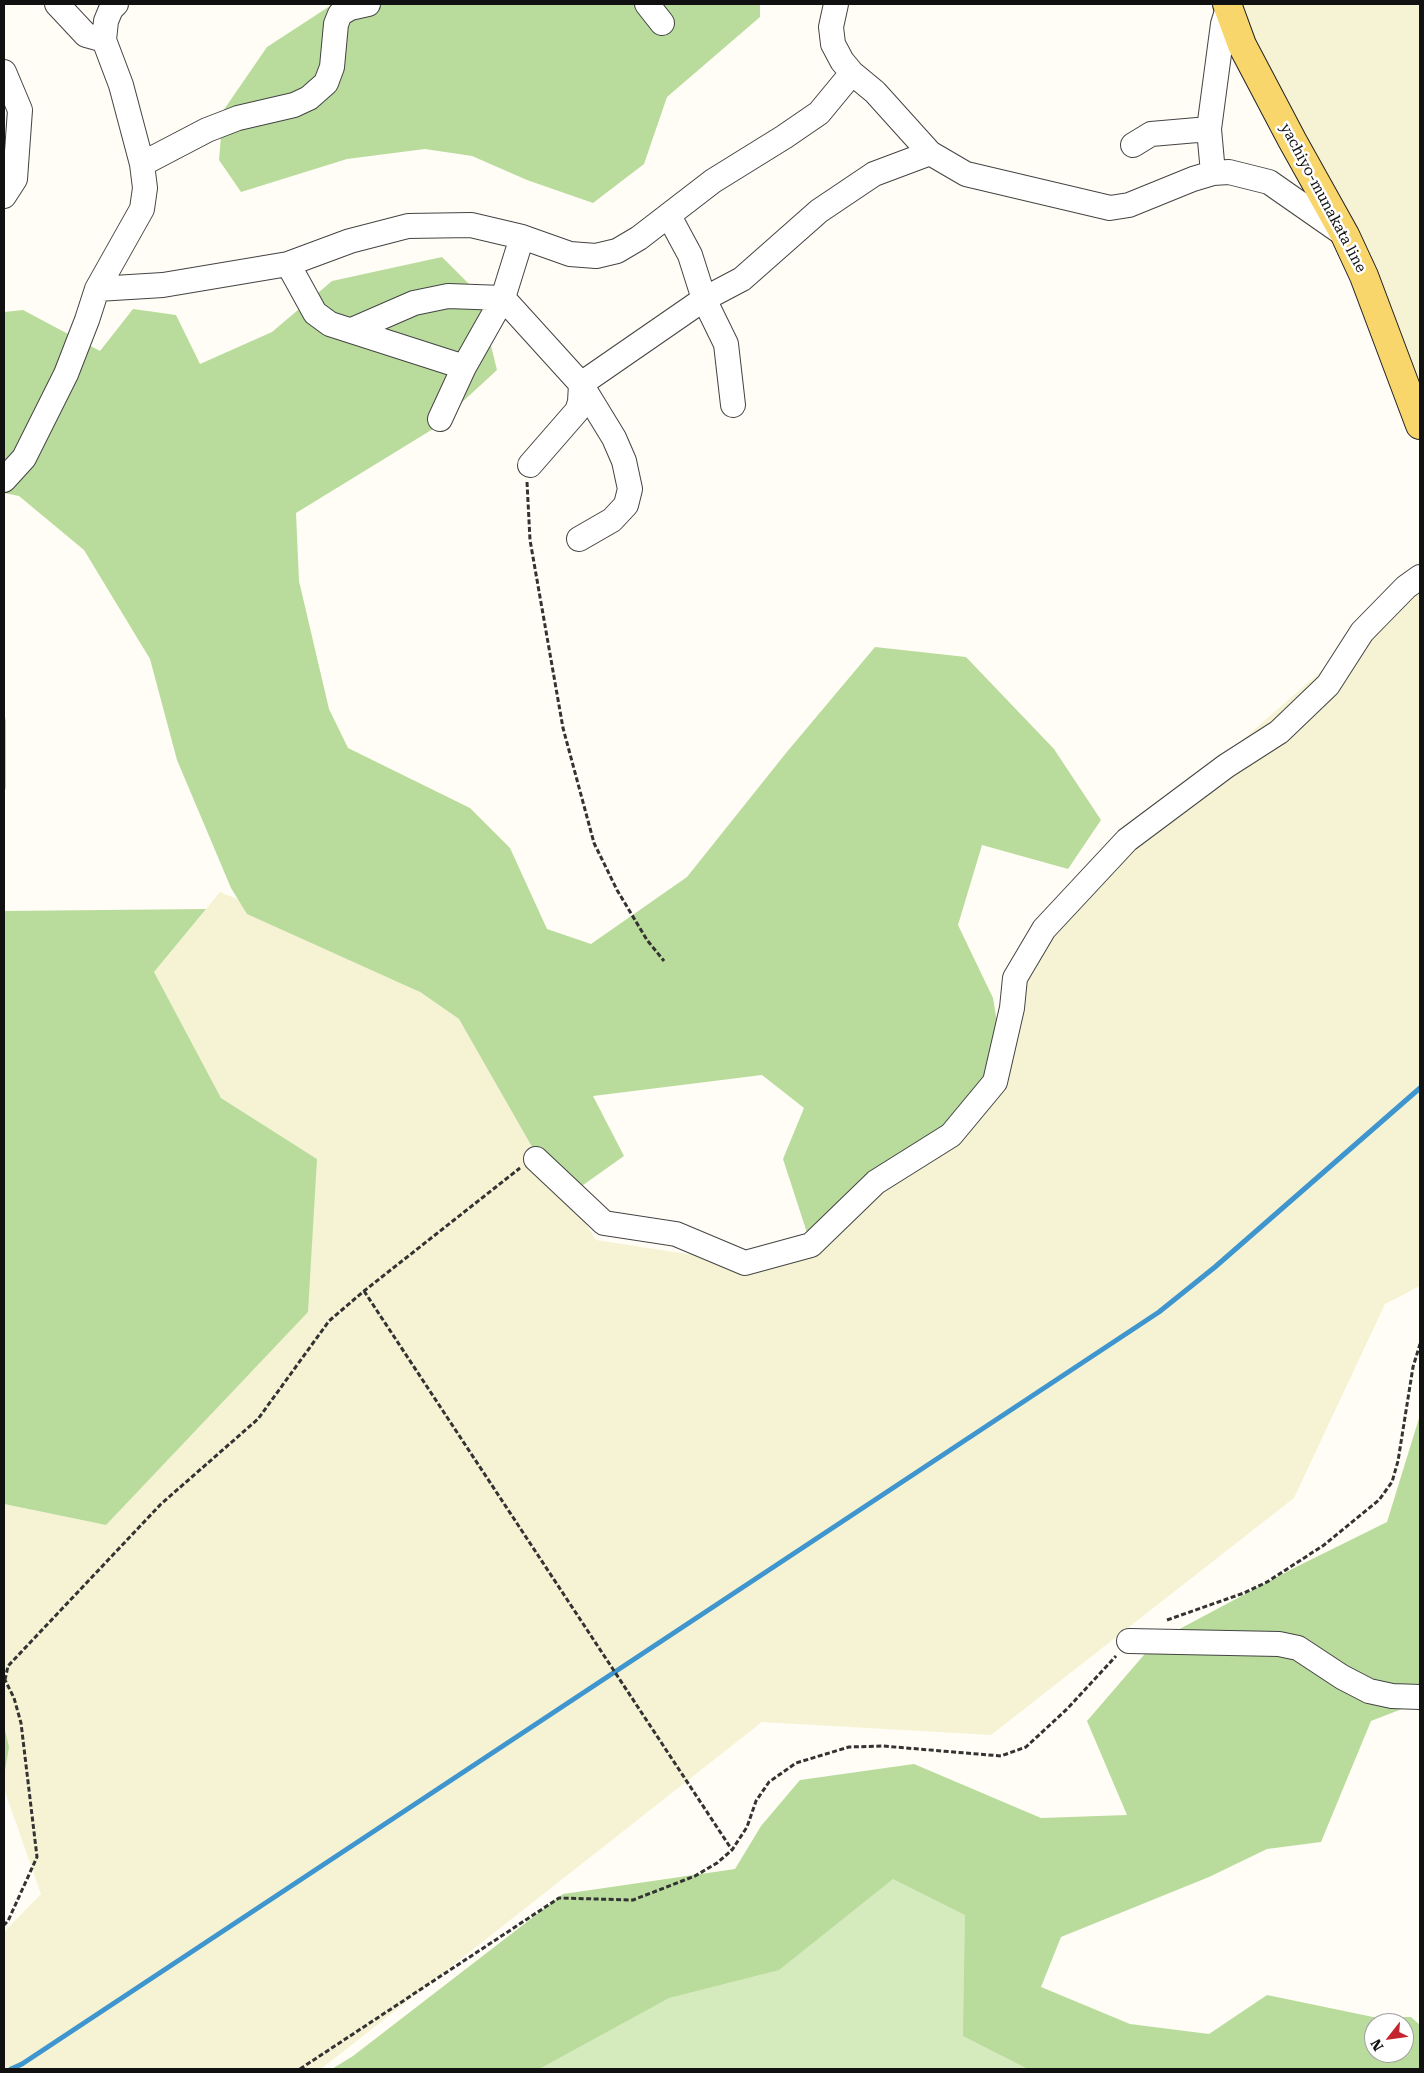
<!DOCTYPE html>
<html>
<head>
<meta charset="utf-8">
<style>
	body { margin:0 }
	#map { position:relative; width:1424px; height:2073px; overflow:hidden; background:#fffdf5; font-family:"Roboto Serif",serif }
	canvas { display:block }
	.frame { position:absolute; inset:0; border:5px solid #111; pointer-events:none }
	.north { position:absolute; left:1364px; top:2013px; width:50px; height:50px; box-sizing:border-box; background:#fff; border:1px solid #a0a0a0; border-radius:50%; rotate:240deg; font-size:14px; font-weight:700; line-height:20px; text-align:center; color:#111 }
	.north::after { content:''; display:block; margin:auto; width:18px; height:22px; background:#c4262e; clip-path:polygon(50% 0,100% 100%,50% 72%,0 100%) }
</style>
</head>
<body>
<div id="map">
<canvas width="1424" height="2073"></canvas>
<div class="frame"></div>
<div class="north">N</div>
</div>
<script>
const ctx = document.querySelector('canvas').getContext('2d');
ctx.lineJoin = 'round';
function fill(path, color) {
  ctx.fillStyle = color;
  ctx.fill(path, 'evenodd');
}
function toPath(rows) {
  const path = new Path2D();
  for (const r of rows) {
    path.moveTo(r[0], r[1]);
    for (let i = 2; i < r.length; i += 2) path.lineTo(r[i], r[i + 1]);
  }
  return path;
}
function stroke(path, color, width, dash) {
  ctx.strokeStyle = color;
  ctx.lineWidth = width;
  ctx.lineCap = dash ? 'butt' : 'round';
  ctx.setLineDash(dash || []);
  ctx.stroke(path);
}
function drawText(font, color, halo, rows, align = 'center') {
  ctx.font = font + ' "Roboto Serif",serif';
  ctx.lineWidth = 5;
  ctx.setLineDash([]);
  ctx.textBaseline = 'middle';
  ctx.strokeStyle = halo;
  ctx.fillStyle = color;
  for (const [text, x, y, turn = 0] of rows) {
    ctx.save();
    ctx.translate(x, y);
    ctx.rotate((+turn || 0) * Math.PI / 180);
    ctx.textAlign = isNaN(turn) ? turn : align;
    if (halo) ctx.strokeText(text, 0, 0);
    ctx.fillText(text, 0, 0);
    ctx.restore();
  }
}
fill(toPath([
	[1231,4,1420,4,1420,418],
	[1420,585,1420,1286,1385,1304,1294,1498,991,1735,762,1722,321,2069,4,2069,4,1932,41,1894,4,1789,4,1504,106,1525,317,1159,221,1098,154,972,220,892,348,944,459,1019,596,1240,746,1263,811,1244,956,1118,1044,929,1178,796]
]), '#f6f3d4');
fill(toPath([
	[915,1832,1041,1987,1146,2069,502,2069]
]), '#d5ebbd');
fill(toPath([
	[333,4,760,4,760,17,667,97,644,164,593,203,527,180,472,156,425,149,347,159,241,192,219,160,223,111,267,47],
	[442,257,478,293,497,370,433,429,296,513,299,581,329,709,348,748,470,808,510,848,547,929,591,944,687,877,786,753,875,647,966,657,1054,749,1101,820,1068,869,982,845,958,925,993,998,1002,1052,956,1118,811,1245,783,1159,804,1108,762,1075,593,1096,624,1156,569,1195,531,1145,459,1019,420,992,247,914,231,888,177,760,150,659,84,550,19,496,4,493,4,312,23,310,100,351,133,309,176,315,200,364,272,332,332,281],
	[4,712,6,721,6,788,4,792],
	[206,909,154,972,221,1098,317,1159,308,1312,106,1525,4,1504,4,911],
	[1420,1415,1420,1702,1371,1721,1321,1842,1267,1849,1209,1877,1061,1937,1041,1987,1130,2024,1209,2034,1267,1995,1373,2017,1411,2017,1420,2025,1420,2069,1028,2069,963,2036,965,1915,893,1879,779,1970,669,1998,539,2069,332,2069,353,2056,563,1894,735,1869,761,1826,800,1780,914,1764,1041,1818,1127,1815,1087,1721,1162,1634,1157,1641,1294,1568,1387,1522],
	[1374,2023,1404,2023,1404,2053,1374,2053],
	[4,1726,9,1747,4,1776]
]), '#b9dc9c');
stroke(toPath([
	[11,2069,22,2064,1159,1312,1215,1267,1420,1088]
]), '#3f96cf', 5);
const minor = toPath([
	[57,4,86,35,104,40],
	[647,4,662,23],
	[836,4,831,27,833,44,842,61,852,73,875,92,930,153,966,174,1110,208,1129,205,1193,179,1213,173,1229,172,1269,182,1345,235],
	[4,72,20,110,15,179,4,196],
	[1133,145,1151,134,1209,129],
	[142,164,207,130,238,118,294,105,309,98,326,83,332,67,336,24,340,14,350,8,368,4],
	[1213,173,1209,129,1223,24,1228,8],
	[669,216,690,255,704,299,726,344,733,405],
	[288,264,315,313,330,324,464,367],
	[97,289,163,285,288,264,350,241,408,226,471,225,522,237,570,254,596,256,617,251,639,238,713,181,784,137,819,113,852,73],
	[352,330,414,303,448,296,503,298,581,384,614,438,624,461,630,489,626,505,612,520,579,539],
	[440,419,464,367,503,298,522,237],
	[530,465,577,411,580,402,581,384,704,299,742,279,819,211,874,174,930,153],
	[4,480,24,458,66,374,87,320,97,289,142,209,145,188,142,164,121,85,104,40,106,21,111,9,116,4],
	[536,1159,604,1223,676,1234,745,1263,811,1245,876,1182,951,1135,995,1082,1012,1008,1015,978,1044,929,1127,840,1226,766,1279,732,1328,685,1362,632,1406,587,1420,577],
	[1129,1641,1279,1644,1298,1648,1342,1677,1369,1691,1392,1696,1420,1697]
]);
const major = toPath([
	[1227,4,1242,45,1292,140,1345,235,1364,276,1420,425]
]);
stroke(minor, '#444', 26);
stroke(major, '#222', 30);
stroke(toPath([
	[527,482,530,540,563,728,594,843,617,890,647,940,664,961],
	[364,1291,732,1850],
	[1167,1620,1244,1593,1267,1582,1324,1545,1379,1500,1392,1482,1398,1461,1413,1367,1420,1344],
	[4,1678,14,1698,21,1723,37,1857,8,1921,4,1925],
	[5,1680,8,1666,161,1504,258,1419,329,1321,364,1291,520,1168],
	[300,2069,559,1898,633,1900,695,1876,717,1863,732,1850,747,1827,756,1801,769,1782,796,1763,849,1747,883,1746,1001,1756,1026,1747,1067,1709,1116,1656]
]), '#333', 3, [5, 2.5]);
stroke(minor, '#fff', 24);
stroke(major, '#f9d66b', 28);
drawText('15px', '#111', '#fff', [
	["yachiyo-munakata line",1323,198,62]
]);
</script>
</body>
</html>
